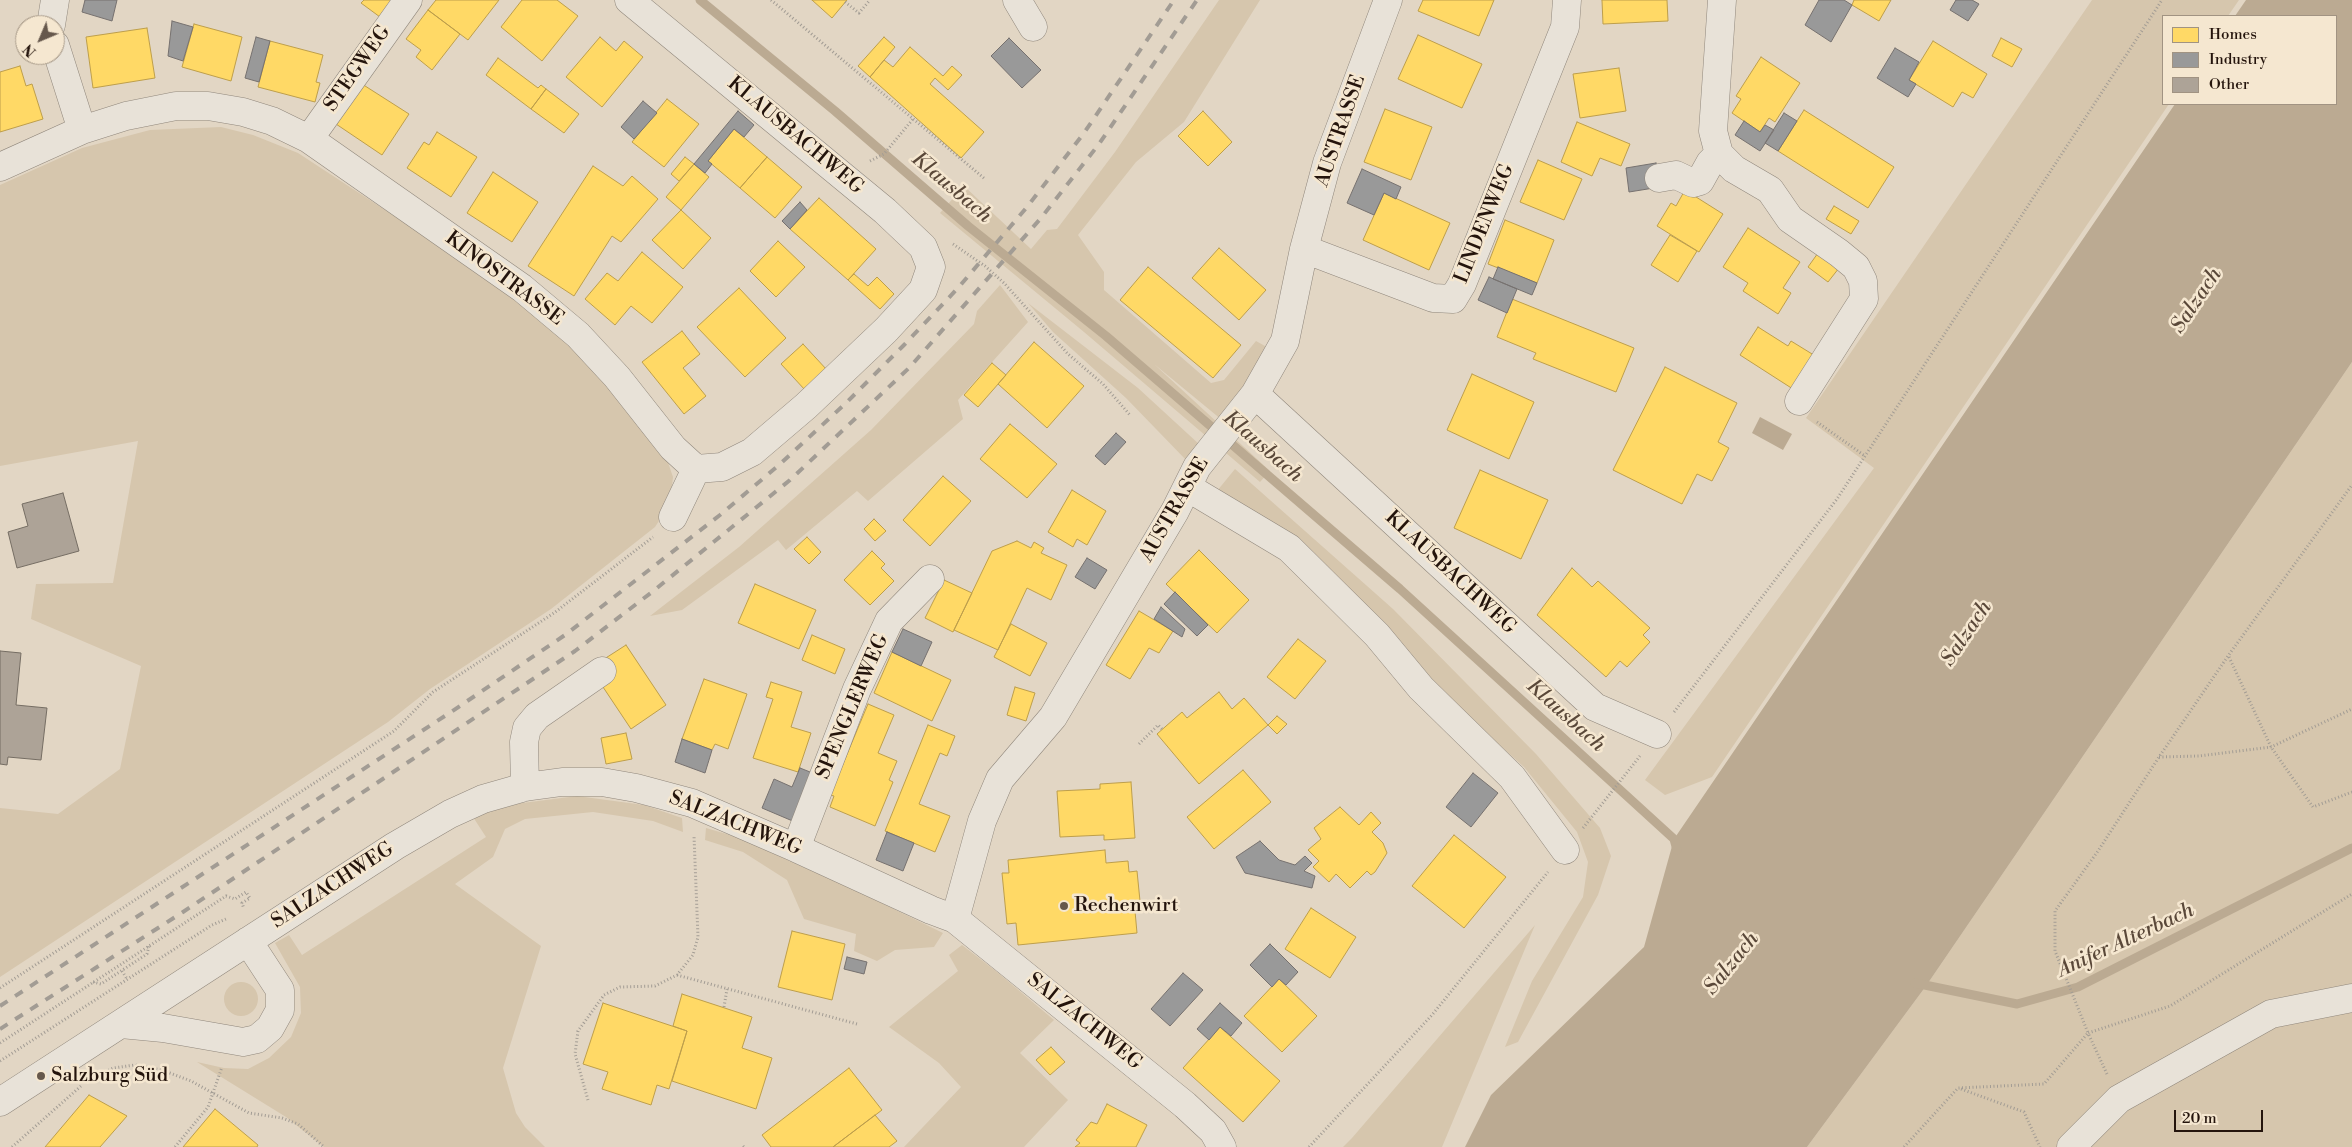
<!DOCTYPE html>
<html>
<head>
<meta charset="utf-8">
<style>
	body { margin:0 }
	#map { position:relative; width:2352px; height:1147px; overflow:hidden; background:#e2d6c4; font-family:"Libre Bodoni",serif }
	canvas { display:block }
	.legend { position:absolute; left:2162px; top:15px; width:175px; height:90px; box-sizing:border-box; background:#f5e7d0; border:1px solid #a19382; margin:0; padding:6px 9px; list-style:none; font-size:15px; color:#24140c }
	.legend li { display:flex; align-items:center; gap:10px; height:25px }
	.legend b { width:25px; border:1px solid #a19382 }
	.north { position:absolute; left:15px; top:15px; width:50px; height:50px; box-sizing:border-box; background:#f5e7d0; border:1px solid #a19382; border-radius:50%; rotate:225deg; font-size:14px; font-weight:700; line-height:20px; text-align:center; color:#24140c }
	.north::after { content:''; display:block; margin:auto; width:18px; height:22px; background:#66584c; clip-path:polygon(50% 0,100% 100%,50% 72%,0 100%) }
	.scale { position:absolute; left:2174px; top:1110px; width:89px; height:22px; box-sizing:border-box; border:2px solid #24140c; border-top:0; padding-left:6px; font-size:15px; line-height:18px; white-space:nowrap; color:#24140c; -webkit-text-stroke:4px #f5e7d0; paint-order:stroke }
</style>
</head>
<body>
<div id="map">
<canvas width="2352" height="1147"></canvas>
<ul class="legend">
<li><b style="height:14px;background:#ffd966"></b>Homes</li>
<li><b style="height:14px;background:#999"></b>Industry</li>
<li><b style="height:14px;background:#ada397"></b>Other</li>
</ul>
<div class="north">N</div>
<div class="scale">20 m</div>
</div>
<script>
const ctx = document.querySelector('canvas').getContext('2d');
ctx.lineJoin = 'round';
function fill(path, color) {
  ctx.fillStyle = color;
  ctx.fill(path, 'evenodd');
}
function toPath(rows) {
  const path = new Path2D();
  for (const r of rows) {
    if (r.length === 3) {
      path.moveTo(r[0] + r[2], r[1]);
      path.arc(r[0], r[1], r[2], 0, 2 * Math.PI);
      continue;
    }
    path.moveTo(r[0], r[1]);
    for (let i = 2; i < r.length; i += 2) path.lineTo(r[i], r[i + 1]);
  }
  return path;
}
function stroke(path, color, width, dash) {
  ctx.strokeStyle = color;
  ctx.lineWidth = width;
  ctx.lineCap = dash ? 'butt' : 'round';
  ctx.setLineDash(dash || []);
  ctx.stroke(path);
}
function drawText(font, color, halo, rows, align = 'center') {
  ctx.font = font + ' "Libre Bodoni",serif';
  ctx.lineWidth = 5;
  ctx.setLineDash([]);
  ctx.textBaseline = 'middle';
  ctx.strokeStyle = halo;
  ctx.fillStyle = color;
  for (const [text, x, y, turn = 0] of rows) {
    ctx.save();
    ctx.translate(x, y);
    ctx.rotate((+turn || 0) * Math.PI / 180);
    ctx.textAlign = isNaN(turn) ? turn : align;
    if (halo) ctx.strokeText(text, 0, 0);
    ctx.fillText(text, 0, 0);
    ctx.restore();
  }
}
fill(toPath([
	[1219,0,1260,0,1184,122,1136,162,1078,235,1104,272,1104,290,1211,383,1224,380,1256,341,1274,351,1222,420,1154,364,1270,471,1260,482,1084,332,940,213,964,186,1031,249,1047,230,1057,229,1115,152],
	[2092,0,2239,0,2228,16,2163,16,2163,104,2169,104,1712,777,1665,795,1645,780,1874,468,1806,418],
	[221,127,253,135,298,153,515,295,571,341,664,451,673,477,670,504,655,527,551,609,430,689,388,722,0,977,0,808,58,814,120,769,141,666,31,619,36,584,113,583,138,441,0,466,0,185,82,148,150,130],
	[1000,285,1028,322,958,400,963,419,868,501,857,491,786,550,778,540,682,610,650,616,739,547,871,430,974,324,977,311],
	[1028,303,1138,388,1200,445,1187,461,1126,398,1053,332],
	[2352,362,2352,1147,1807,1147,1926,986],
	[1235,469,1393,609,1536,754,1600,828,1611,856,1598,895,1518,1042,1505,1047,1532,981,1583,897,1588,862,1577,832,1524,767,1217,491],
	[577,796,644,805,682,818,683,832,653,821,593,812,525,819,505,829,493,857,455,884,541,946,503,1068,516,1113,525,1127,545,1147,324,1147,286,1117,197,1062,224,1068,248,1069,269,1058,291,1037,301,1013,300,987,275,943,289,935,302,955,486,837,473,817,507,805],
	[706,828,737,837,863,894,943,933,934,947,895,950,877,961,854,951,856,934,804,919,787,880,743,852,705,840],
	[1535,925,1442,1147,1343,1147,1352,1138],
	[962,945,997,972,1054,1020,1020,1053,1068,1100,1024,1147,904,1147,961,1087,939,1063,889,1027,958,971,949,955],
	[241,999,17]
]), '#d6c6ad');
fill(toPath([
	[2246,0,2352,0,2352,362,1926,986,1807,1147,1465,1147,1491,1095,1644,947,1674,839,2175,104,2336,104,2336,16,2235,16],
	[1760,417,1792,434,1783,450,1752,433]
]), '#bbaa92');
const homes = toPath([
	[364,0,394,0,380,17,361,3,364,0],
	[436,0,499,0,468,40,428,10,436,0],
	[522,0,557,0,578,16,542,61,501,27,522,0],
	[812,0,847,0,832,18,812,0],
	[1423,0,1494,0,1479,36,1418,11,1423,0],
	[1602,0,1667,0,1668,21,1603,24,1602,0],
	[1854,0,1891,0,1879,21,1852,5,1854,0],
	[428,10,460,34,432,70,416,57,421,50,406,39,428,10],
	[194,24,242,37,231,81,182,67,194,24],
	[147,28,155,78,93,88,86,37,147,28],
	[1418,35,1482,64,1462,108,1398,79,1418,35],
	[600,37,616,51,624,41,643,57,602,107,566,77,600,37],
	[884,37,895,47,870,77,858,66,884,37],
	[2001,38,2022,49,2012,67,1992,56,2001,38],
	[270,41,323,55,316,82,320,83,315,102,258,87,270,41],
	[1933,41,1987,74,1973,98,1962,92,1953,107,1909,80,1933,41],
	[910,47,943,76,952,66,962,75,948,90,935,78,930,84,984,132,961,158,870,77,884,60,893,67,910,47],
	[1761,57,1800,83,1775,122,1769,118,1760,132,1732,113,1741,99,1736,96,1761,57],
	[498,58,538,88,541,85,546,89,531,109,486,75,498,58],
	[20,66,26,86,32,84,43,119,0,132,0,72,20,66],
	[1619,68,1626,111,1580,118,1573,74,1619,68],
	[362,84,409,114,382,155,336,124,362,84],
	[546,89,579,114,564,133,531,109,546,89],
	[667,99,699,124,664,167,632,142,667,99],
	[1385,109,1432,127,1411,180,1364,162,1385,109],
	[1804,110,1894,167,1868,208,1778,151,1804,110],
	[1203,111,1232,142,1208,166,1178,136,1203,111],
	[1577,122,1630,144,1621,166,1600,158,1592,176,1561,162,1577,122],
	[734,129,767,157,740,188,708,161,734,129],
	[437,132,477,157,451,197,407,168,424,142,429,145,437,132],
	[685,157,694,164,679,181,671,174,685,157],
	[767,157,802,187,775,218,740,188,767,157],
	[1538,160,1582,179,1564,220,1520,202,1538,160],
	[694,164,709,177,681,210,666,197,694,164],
	[593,166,623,186,632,176,658,199,621,242,612,236,574,296,528,266,593,166],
	[493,172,538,202,512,242,467,213,493,172],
	[1685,190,1723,214,1699,252,1657,226,1671,203,1676,206,1685,190],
	[1384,193,1450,223,1429,270,1363,240,1384,193],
	[819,198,876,249,848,280,790,229,819,198],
	[1834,206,1859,221,1851,234,1826,219,1834,206],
	[681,210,711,238,683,269,652,240,681,210],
	[1505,220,1554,240,1537,283,1488,264,1505,220],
	[1748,228,1800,262,1783,288,1791,293,1778,314,1743,291,1748,283,1723,267,1748,228],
	[1670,235,1697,251,1678,282,1651,265,1670,235],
	[778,241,805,267,776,297,750,271,778,241],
	[1219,248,1266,290,1239,320,1192,278,1219,248],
	[642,252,683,287,652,323,631,306,615,325,585,299,607,273,618,281,642,252],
	[1818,253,1839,268,1828,282,1808,267,1818,253],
	[1148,267,1241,345,1213,378,1120,300,1148,267],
	[854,274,868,286,877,277,894,294,880,309,848,280,854,274],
	[739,288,786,338,745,377,697,327,739,288],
	[1512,299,1634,348,1616,392,1533,359,1536,353,1497,337,1512,299],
	[1758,327,1788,346,1791,341,1817,357,1796,391,1740,355,1758,327],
	[682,331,700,354,683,368,706,396,684,414,642,362,682,331],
	[1034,342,1084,386,1047,428,998,384,1034,342],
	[803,344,827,370,805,390,781,364,803,344],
	[992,363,1006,375,978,407,964,395,992,363],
	[1665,367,1737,403,1718,442,1729,448,1712,481,1697,474,1682,504,1613,470,1665,367],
	[1472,374,1534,402,1509,459,1447,430,1472,374],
	[1010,424,1057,464,1027,498,980,459,1010,424],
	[1480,470,1548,500,1521,559,1454,528,1480,470],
	[943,476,971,501,930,546,903,520,943,476],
	[1072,490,1106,511,1087,545,1077,539,1073,547,1048,532,1072,490],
	[874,519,886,531,875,541,864,529,874,519],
	[807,537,821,552,809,564,794,549,807,537],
	[1017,541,1031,548,1034,542,1044,548,1041,553,1067,565,1051,600,1027,588,998,650,954,630,992,551,1017,541],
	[1199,550,1249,600,1217,633,1166,584,1199,550],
	[872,551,885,564,881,568,894,581,870,605,844,580,872,551],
	[1572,568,1592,587,1598,581,1650,628,1643,635,1650,642,1627,667,1620,661,1606,677,1537,615,1572,568],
	[944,580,972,593,953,632,925,618,944,580],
	[755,584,816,610,799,649,738,623,755,584],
	[1139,611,1173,631,1159,653,1149,648,1130,679,1106,665,1139,611],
	[1011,624,1047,643,1030,676,994,657,1011,624],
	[812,635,845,649,835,674,802,660,812,635],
	[1298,639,1326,661,1295,699,1267,677,1298,639],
	[626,645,666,705,631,729,599,681,598,663,626,645],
	[892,652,951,680,932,721,874,693,892,652],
	[704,679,747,694,728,749,715,744,712,750,682,739,704,679],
	[771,682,802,692,791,727,811,733,798,772,753,758,773,699,766,697,771,682],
	[1015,687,1035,693,1026,721,1007,715,1015,687],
	[1219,692,1232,709,1244,698,1268,725,1199,784,1157,734,1182,712,1187,718,1219,692],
	[868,704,894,715,878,753,897,761,889,780,893,782,875,826,830,807,834,796,830,795,868,704],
	[1277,716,1287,724,1277,734,1268,725,1277,716],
	[928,725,955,736,947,756,940,753,919,804,950,816,935,852,885,831,928,725],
	[626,733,632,759,606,764,601,738,626,733],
	[1243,770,1271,802,1214,849,1187,817,1243,770],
	[1131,782,1135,838,1104,840,1104,835,1060,837,1057,791,1100,789,1100,784,1131,782],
	[1340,807,1359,825,1371,812,1381,823,1372,832,1383,843,1387,853,1375,872,1371,875,1367,871,1350,888,1336,874,1329,882,1313,867,1319,861,1308,850,1321,839,1314,828,1340,807],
	[1454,835,1506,877,1464,928,1412,886,1454,835],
	[1105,850,1106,863,1128,861,1129,872,1137,871,1141,911,1135,911,1137,933,1018,945,1016,923,1007,924,1002,873,1009,873,1008,860,1105,850],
	[1311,908,1356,937,1330,978,1285,949,1311,908],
	[792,931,845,944,832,1000,778,987,792,931],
	[1279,979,1317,1016,1282,1052,1244,1016,1279,979],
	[682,994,752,1017,742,1048,772,1058,756,1109,672,1081,687,1031,673,1026,682,994],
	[603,1003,687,1031,669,1089,657,1085,651,1105,602,1089,608,1072,583,1064,603,1003],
	[1220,1027,1280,1081,1243,1122,1183,1068,1220,1027],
	[1051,1047,1065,1062,1050,1075,1036,1060,1051,1047],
	[849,1068,882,1110,833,1147,771,1147,762,1135,849,1068],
	[89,1095,127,1116,100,1147,45,1147,89,1095],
	[1107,1104,1147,1125,1136,1147,1075,1147,1080,1143,1076,1140,1091,1122,1097,1124,1107,1104],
	[215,1109,258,1145,257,1147,183,1147,215,1109],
	[875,1115,897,1141,889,1147,833,1147,875,1115]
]);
fill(homes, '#ffd966');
stroke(homes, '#bd9e4b', 1);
const industry = toPath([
	[85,0,117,0,112,21,82,12,85,0],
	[1819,0,1844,0,1852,5,1831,42,1805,25,1819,0],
	[1956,0,1972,0,1979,4,1968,21,1950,10,1956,0],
	[172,21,193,27,183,61,168,56,172,21],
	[256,37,270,41,259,82,245,78,256,37],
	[1009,38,1041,70,1022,88,991,56,1009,38],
	[1895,48,1919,62,1909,80,1916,84,1908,97,1877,78,1895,48],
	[643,101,657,113,634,139,621,127,643,101],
	[738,111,754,125,744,137,734,129,708,161,712,164,705,173,694,164,738,111],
	[1784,113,1797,121,1778,151,1765,143,1784,113],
	[1744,121,1760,132,1765,125,1774,130,1760,151,1735,135,1744,121],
	[1656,163,1660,187,1629,192,1626,168,1656,163],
	[1362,169,1401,187,1396,199,1384,193,1374,215,1347,203,1362,169],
	[800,202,807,210,790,229,782,221,800,202],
	[1498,267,1537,283,1532,295,1493,279,1498,267],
	[1489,277,1517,289,1507,313,1478,300,1489,277],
	[1116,433,1126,442,1105,465,1095,456,1116,433],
	[1087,558,1107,570,1095,589,1075,577,1087,558],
	[1175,592,1208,625,1197,636,1164,604,1175,592],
	[1161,607,1185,629,1182,637,1154,619,1161,607],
	[903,629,932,642,921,666,892,652,903,629],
	[682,739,712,750,705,773,675,762,682,739],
	[800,768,815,774,795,822,762,808,774,779,792,787,800,768],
	[1473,773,1498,793,1471,827,1446,807,1473,773],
	[887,832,914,843,903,871,876,860,887,832],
	[1260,841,1279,860,1295,865,1305,856,1312,863,1304,871,1315,876,1312,888,1245,873,1236,857,1260,841],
	[1270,944,1298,972,1286,985,1279,979,1272,987,1250,965,1270,944],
	[847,957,867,962,864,974,844,969,847,957],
	[1183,973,1203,990,1170,1026,1151,1009,1183,973],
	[1220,1003,1242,1023,1231,1036,1220,1027,1209,1040,1197,1029,1220,1003]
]);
fill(industry, '#999');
stroke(industry, '#76716f', 1);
stroke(toPath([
	[700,0,835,111,968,226,1106,336,1400,589,1674,839,1677,850],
	[1915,983,2017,1004,2078,987,2352,848]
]), '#bbaa92', 9);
const building = toPath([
	[63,493,79,551,17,568,8,532,28,526,22,504,63,493],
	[0,651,21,653,16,705,47,708,41,760,8,757,7,765,0,764,0,651]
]);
fill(building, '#ada397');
stroke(building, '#756d63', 1);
const minor = toPath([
	[1017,0,1033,27],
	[1722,0,1713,131,1719,154,1734,169,1770,190,1790,219,1839,253,1856,267,1863,281,1864,299,1799,401],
	[51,25,55,0],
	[55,45,82,130],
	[309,139,408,0],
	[0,167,82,130,126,116,176,106,208,106,243,112,272,121,309,139,522,288,578,335,617,377,673,448,696,469,722,467,752,452,806,406,886,330,923,290,931,267,923,247,885,211,629,0],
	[1659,178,1676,175,1693,183,1700,181,1710,163,1719,154],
	[1304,249,1433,298,1453,299,1462,284,1565,27,1567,0],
	[1255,394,1595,707,1657,734],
	[1187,487,1289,548,1377,635,1421,688,1512,777,1565,850],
	[673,517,696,469],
	[525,787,524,742,527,728,537,716,602,671],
	[796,848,857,689,889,621,930,579],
	[955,919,982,821,1000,779,1053,717,1175,511,1197,467,1255,394,1285,341,1304,249,1327,163,1388,0],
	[121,1024,163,1028,243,1042,257,1039,270,1028,280,1010,280,990,248,941],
	[0,1102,395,846,450,814,483,799,525,787,562,782,602,782,636,788,692,803,796,848,931,910,955,919,1185,1105,1213,1131,1222,1147],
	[2071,1147,2119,1099,2271,1014,2352,998]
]);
stroke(minor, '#90877c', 29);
stroke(toPath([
	[771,0,985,179],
	[845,2,859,13,870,0],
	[870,161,884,154,913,119],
	[953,244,985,266,1004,283,1068,354,1103,384,1130,415],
	[1817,422,1865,456],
	[2229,657,2271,747,2313,807,2352,792],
	[1674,712,1837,499,2162,0],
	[1139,744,1158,725,1162,729],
	[2159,757,2199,756,2271,747,2352,709],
	[1583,828,1640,756],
	[122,971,127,979],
	[677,975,857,1024],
	[93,982,101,984,147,954,149,946],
	[0,988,394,731,433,692,554,613,653,537],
	[724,1007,727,989],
	[0,1043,226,896,235,899,246,892,250,898,242,903,244,909],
	[0,1061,212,925,226,919],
	[2107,1074,2088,1033,2170,1006,2352,894],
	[99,1075,113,1068,135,1065,162,1070,191,1081,249,1113,282,1118,298,1124,324,1147],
	[1961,1089,2024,1112,2040,1147],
	[588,1100,575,1054,578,1031,604,995,620,987,655,986,677,975,693,955,698,937,694,836],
	[743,1146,744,1147],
	[12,1147,81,1086],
	[175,1147,208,1107,222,1067],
	[1309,1147,1432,1015,1548,872],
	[1904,1147,1958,1088,2044,1084,2088,1033,2055,951,2055,911,2098,851,2159,757,2228,656,2352,485]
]), '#a29c94', 3, [1, 2.5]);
stroke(minor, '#e8e2d8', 28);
stroke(toPath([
	[0,1006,451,712,565,635,720,515,779,465,846,403,905,344,958,288,1027,207,1084,133,1174,0],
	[0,1029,183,912,575,651,652,592,790,480,909,368,1041,218,1099,144,1197,0]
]), '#a29c94', 4, [9, 9]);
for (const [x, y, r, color] of [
	[1064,906,5,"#66584c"],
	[41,1076,5,"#66584c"]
]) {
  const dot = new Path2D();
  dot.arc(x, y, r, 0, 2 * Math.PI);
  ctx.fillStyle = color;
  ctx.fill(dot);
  stroke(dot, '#f5e7d0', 2);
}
drawText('20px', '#24140c', '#f5e7d0', [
	["STEGWEG",358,69,-55],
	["AUSTRASSE",1341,131,-71],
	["KLAUSBACHWEG",795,136,40],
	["LINDENWEG",1485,224,-68],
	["KINOSTRASSE",504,279,37],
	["AUSTRASSE",1175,510,-60],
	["KLAUSBACHWEG",1450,573,43],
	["SPENGLERWEG",853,707,-67],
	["SALZACHWEG",735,824,22],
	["SALZACHWEG",333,886,-33],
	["SALZACHWEG",1084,1022,39]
]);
drawText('20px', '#24140c', '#f5e7d0', [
	["Rechenwirt",1074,906],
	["Salzburg Süd",51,1076]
], 'left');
drawText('italic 21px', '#5a4839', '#f5e7d0', [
	["Klausbach",951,188,40],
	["Salzach",2197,301,-56],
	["Klausbach",1262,447,41],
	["Salzach",1967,634,-56],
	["Klausbach",1565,716,42],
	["Anifer Alterbach",2126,941,-25],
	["Salzach",1732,964,-51]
]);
</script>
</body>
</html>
